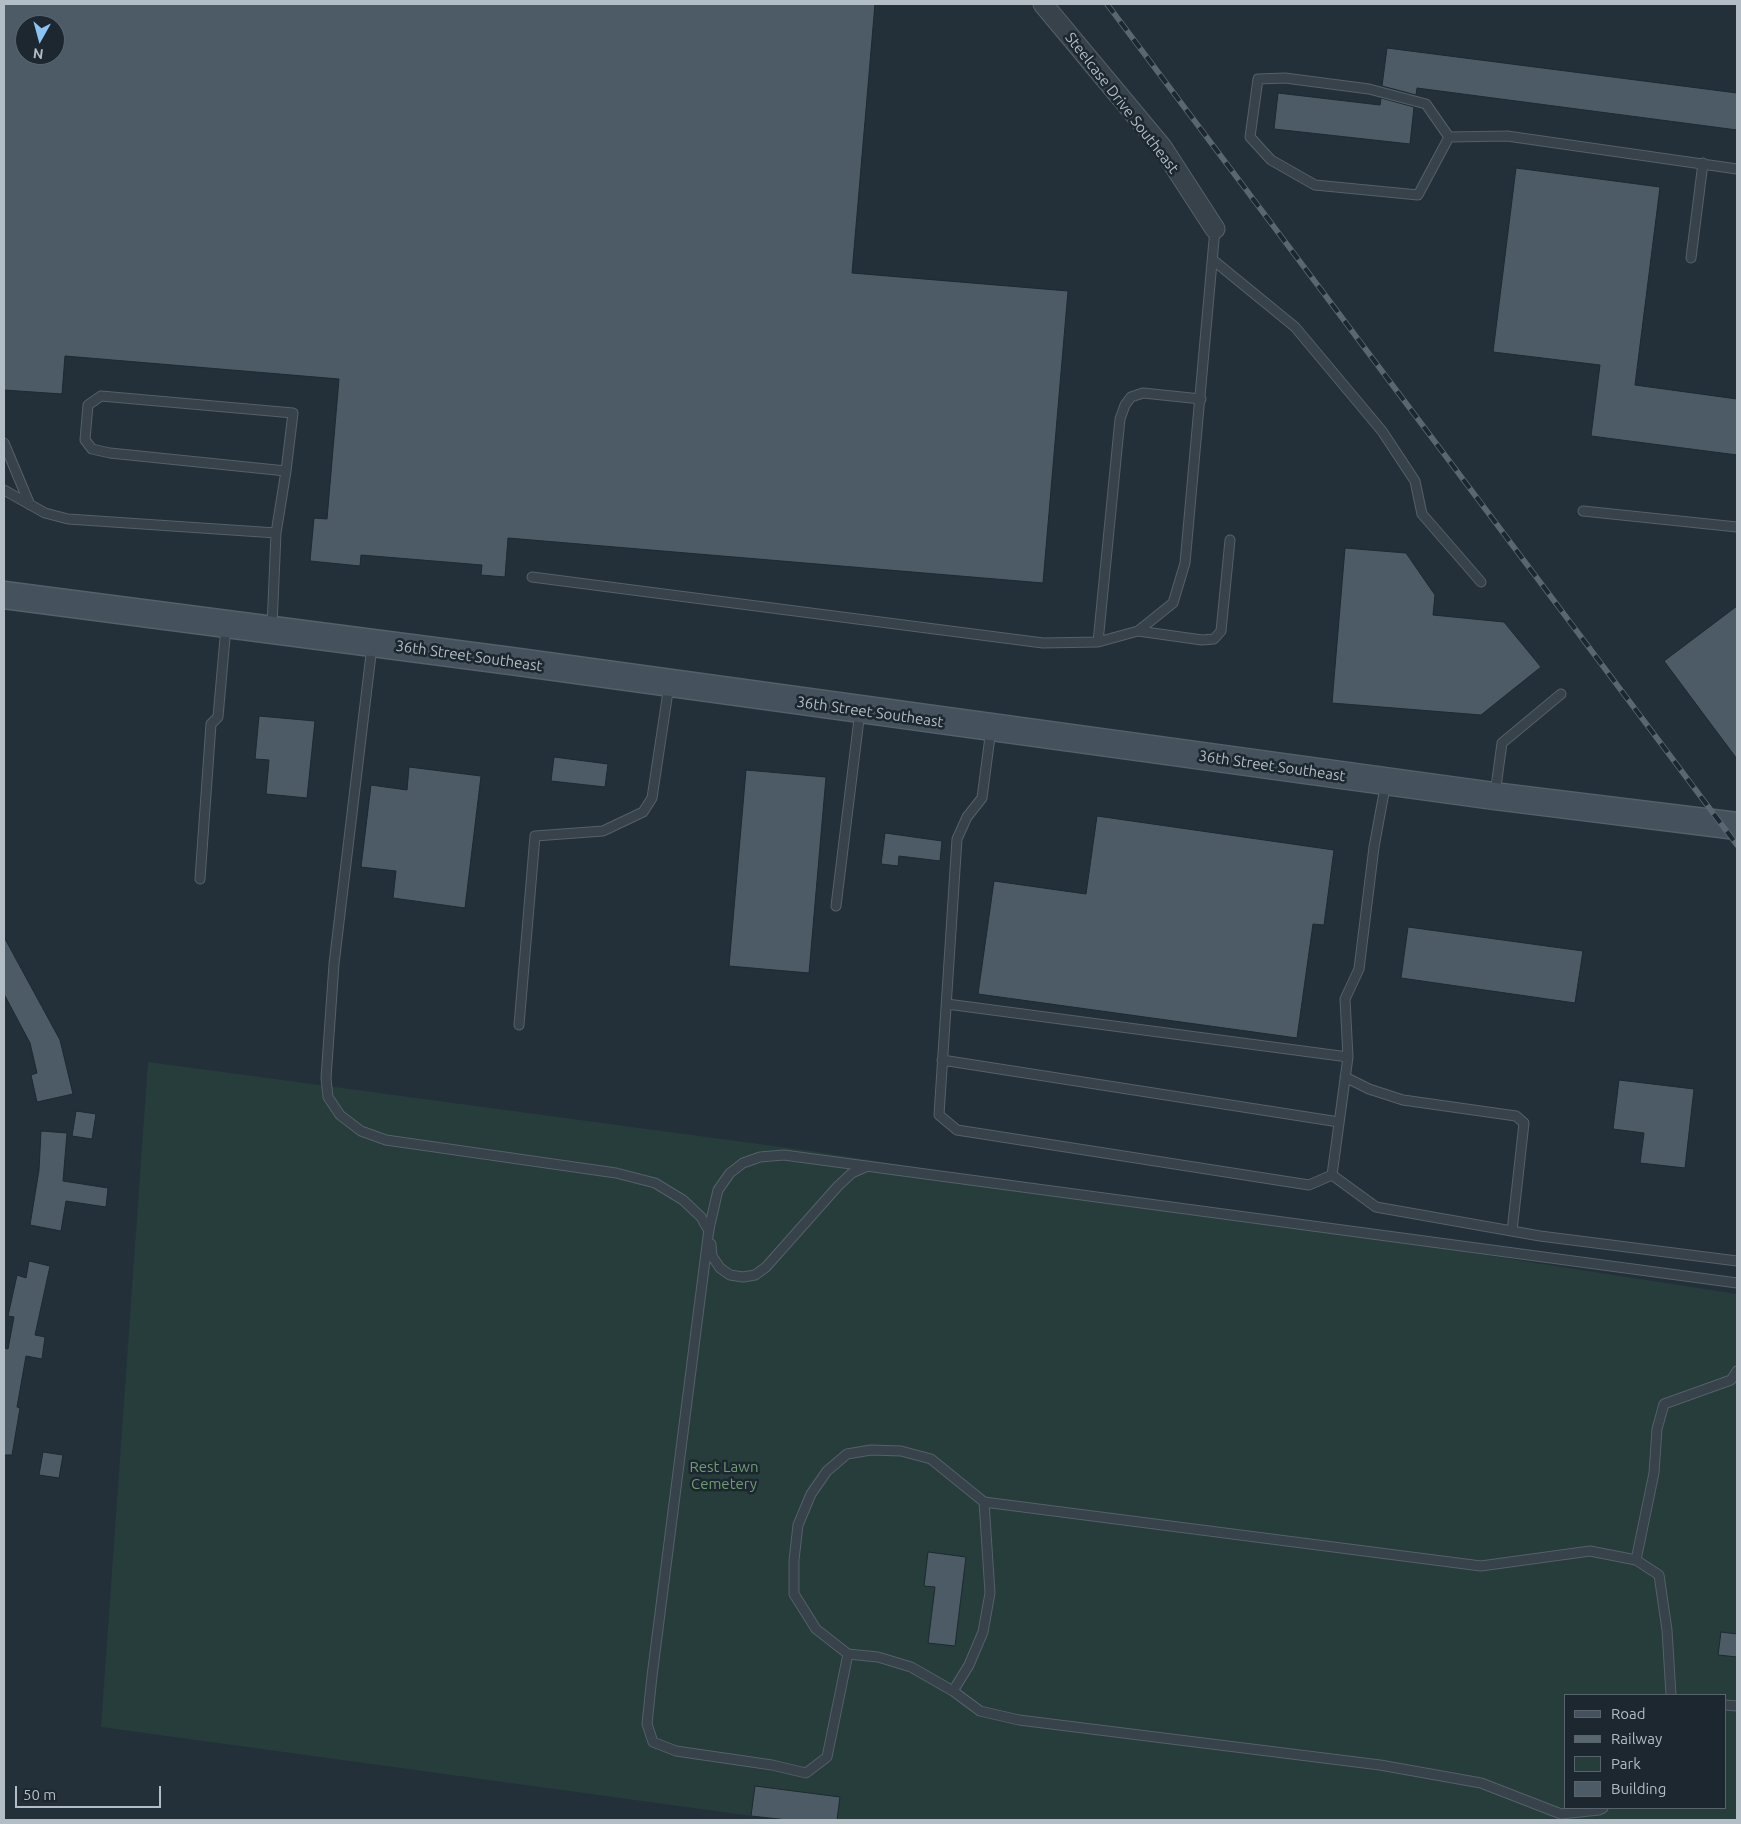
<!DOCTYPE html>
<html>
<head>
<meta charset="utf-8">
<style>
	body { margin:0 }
	#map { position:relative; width:1741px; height:1824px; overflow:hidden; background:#23303a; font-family:Ubuntu,sans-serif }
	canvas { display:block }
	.frame { position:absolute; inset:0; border:5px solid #b2bdc6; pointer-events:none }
	.legend { position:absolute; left:1564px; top:1694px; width:162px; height:115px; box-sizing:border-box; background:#1c272f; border:1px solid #58636b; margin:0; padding:6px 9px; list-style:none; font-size:15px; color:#b2bdc6 }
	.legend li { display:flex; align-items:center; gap:10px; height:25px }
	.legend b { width:25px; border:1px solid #58636b }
	.north { position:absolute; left:15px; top:15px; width:50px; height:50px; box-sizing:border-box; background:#1c272f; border:1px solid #58636b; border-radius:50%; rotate:187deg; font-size:14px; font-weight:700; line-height:20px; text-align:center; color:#b2bdc6 }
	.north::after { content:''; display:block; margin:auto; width:18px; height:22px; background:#8bc3f2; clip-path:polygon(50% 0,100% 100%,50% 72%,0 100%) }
	.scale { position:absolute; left:15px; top:1786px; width:146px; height:22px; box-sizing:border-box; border:2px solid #b2bdc6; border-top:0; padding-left:6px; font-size:15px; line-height:18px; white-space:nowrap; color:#b2bdc6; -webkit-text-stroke:4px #1c272f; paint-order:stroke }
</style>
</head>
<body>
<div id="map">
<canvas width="1741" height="1824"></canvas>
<div class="frame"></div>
<ul class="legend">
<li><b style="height:6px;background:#45525d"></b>Road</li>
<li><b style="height:6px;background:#596771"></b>Railway</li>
<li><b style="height:14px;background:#263d3b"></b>Park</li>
<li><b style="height:14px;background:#4c5b65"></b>Building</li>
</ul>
<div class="north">N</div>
<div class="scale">50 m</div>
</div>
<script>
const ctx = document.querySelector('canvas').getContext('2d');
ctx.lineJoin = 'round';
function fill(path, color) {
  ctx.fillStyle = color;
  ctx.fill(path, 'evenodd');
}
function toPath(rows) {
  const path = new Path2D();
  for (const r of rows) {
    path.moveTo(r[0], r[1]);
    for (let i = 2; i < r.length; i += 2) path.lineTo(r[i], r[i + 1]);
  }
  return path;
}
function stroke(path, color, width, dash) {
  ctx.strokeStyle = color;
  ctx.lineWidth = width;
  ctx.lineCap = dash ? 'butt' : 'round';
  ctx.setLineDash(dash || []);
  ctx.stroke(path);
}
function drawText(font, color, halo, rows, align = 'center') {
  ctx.font = font + ' Ubuntu,sans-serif';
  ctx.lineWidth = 5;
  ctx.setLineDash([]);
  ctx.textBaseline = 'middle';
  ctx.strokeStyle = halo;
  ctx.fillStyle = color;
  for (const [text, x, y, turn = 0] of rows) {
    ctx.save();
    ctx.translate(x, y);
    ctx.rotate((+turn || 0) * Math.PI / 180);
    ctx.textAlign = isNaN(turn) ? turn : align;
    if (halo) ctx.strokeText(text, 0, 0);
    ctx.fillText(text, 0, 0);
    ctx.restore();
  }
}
fill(toPath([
	[148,1062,811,1151,1737,1294,1737,1820,781,1820,101,1727],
	[1565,1695,1725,1695,1725,1808,1565,1808]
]), '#263d3b');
const building = toPath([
	[4,4,875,4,852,273,1068,291,1043,583,508,538,505,577,481,575,482,565,361,555,360,566,310,561,314,518,327,519,339,379,65,356,62,394,4,390,4,4],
	[25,25,55,25,55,55,25,55,25,25],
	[1387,48,1737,93,1737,130,1417,88,1416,95,1382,86,1387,48],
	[1278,93,1380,105,1381,98,1414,107,1410,144,1274,129,1278,93],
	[1516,168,1660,187,1635,385,1737,399,1737,455,1591,436,1600,365,1493,352,1516,168],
	[1345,548,1406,553,1435,595,1433,615,1504,622,1541,667,1481,715,1332,703,1345,548],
	[1737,606,1737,759,1664,661,1737,606],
	[259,716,315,721,307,798,266,794,269,760,255,759,259,716],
	[554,757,608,764,605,787,551,781,554,757],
	[409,767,481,776,465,908,393,898,396,871,361,867,371,785,407,790,409,767],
	[746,770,826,777,809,973,729,966,746,770],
	[1097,816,1334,850,1324,925,1313,924,1297,1038,978,994,994,881,1086,894,1097,816],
	[885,833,942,841,940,861,899,856,898,866,881,864,885,833],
	[1408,927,1583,951,1575,1003,1401,978,1408,927],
	[4,937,60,1040,73,1094,37,1102,31,1075,37,1073,30,1043,4,994,4,937],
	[1619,1080,1694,1089,1685,1168,1640,1163,1644,1133,1613,1129,1619,1080],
	[76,1111,96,1114,92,1139,72,1136,76,1111],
	[41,1131,67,1133,63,1181,108,1188,106,1207,66,1201,61,1231,30,1225,39,1170,41,1131],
	[29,1261,50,1266,35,1335,45,1337,42,1359,26,1356,17,1407,20,1408,12,1455,4,1455,4,1348,8,1349,14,1317,8,1316,17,1275,26,1278,29,1261],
	[43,1452,63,1455,59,1478,39,1475,43,1452],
	[928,1552,966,1557,955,1646,928,1643,935,1587,924,1586,928,1552],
	[1721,1632,1737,1634,1737,1657,1718,1655,1721,1632],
	[755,1786,840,1797,837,1820,788,1820,751,1816,755,1786]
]);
fill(building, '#4c5b65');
stroke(building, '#1e2931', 1);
const lane = toPath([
	[1285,78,1369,89,1426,104,1449,137,1418,195,1315,185,1271,160,1250,137,1258,79,1285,78],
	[1449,137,1507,136,1737,169],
	[1691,258,1703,163],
	[1213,260,1295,327,1382,431,1415,481,1422,514,1481,582],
	[4,443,30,505],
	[4,490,45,513,68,519,276,533,272,627],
	[1583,511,1737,527],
	[276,533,286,471,293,413,101,396,88,405,85,440,92,449,110,453,286,471],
	[532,577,1043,643,1098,642,1138,631,1173,603,1185,563,1215,229],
	[1138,631,1202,640,1214,639,1221,631,1230,540],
	[1098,642,1120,419,1125,405,1131,397,1143,393,1201,399],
	[372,646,334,964,326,1078,328,1097,340,1115,361,1131,386,1140,616,1173,655,1183,683,1200,701,1217,709,1231],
	[991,729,982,798,967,817,957,839,939,1115,957,1130,1309,1185,1332,1175,1348,1057,1345,999,1359,969,1374,847,1386,782],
	[1495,794,1502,743,1561,694],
	[200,879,211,724,218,717,226,627],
	[836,906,860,711],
	[947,1004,1348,1057],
	[519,1025,535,836,603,831,643,812,652,798,669,685],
	[942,1060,1339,1122],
	[1345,1077,1369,1089,1403,1100,1516,1116,1524,1123,1512,1231],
	[1332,1175,1376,1207,1540,1236,1737,1261],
	[711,1244,712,1256,720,1268,730,1275,743,1277,755,1275,766,1267,838,1186,852,1173,868,1166],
	[984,1502,1481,1566,1590,1551,1636,1560],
	[848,1654,827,1757,806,1773,772,1765,676,1751,653,1742,647,1724,652,1676,709,1229,718,1190,730,1173,743,1163,760,1157,784,1155,1737,1283],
	[953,1691,969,1665,983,1632,990,1593,984,1502,931,1459,901,1451,871,1450,847,1454,827,1471,811,1494,798,1525,794,1560,794,1594,816,1629,848,1654,878,1657,911,1667,953,1691,980,1711,1019,1720,1380,1765,1481,1783,1561,1814,1599,1810,1603,1808],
	[1671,1695,1667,1630,1659,1575,1636,1560,1654,1473,1657,1429,1664,1404,1731,1380,1737,1371],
	[1725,1705,1737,1706]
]);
const street = toPath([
	[1043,4,1162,147,1215,229]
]);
const secondary = toPath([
	[4,595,511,661,1494,796,1737,826]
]);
stroke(lane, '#556068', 11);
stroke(street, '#556068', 21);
stroke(secondary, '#556068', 29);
stroke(lane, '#37424a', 9);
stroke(street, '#37424a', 19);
stroke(secondary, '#45525d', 26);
const rail = toPath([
	[1107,4,1737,845]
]);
stroke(rail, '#596771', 5.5);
stroke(rail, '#1c272f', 4, [11]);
drawText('15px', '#b2bdc6', '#1c272f', [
	["Steelcase Drive Southeast",1122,103,52],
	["36th Street Southeast",469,656,8],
	["36th Street Southeast",870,712,8],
	["36th Street Southeast",1272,766,8]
]);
drawText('15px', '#719b74', '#1c272f', [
	["Rest Lawn",724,1467],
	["Cemetery",724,1484]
]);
</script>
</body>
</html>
